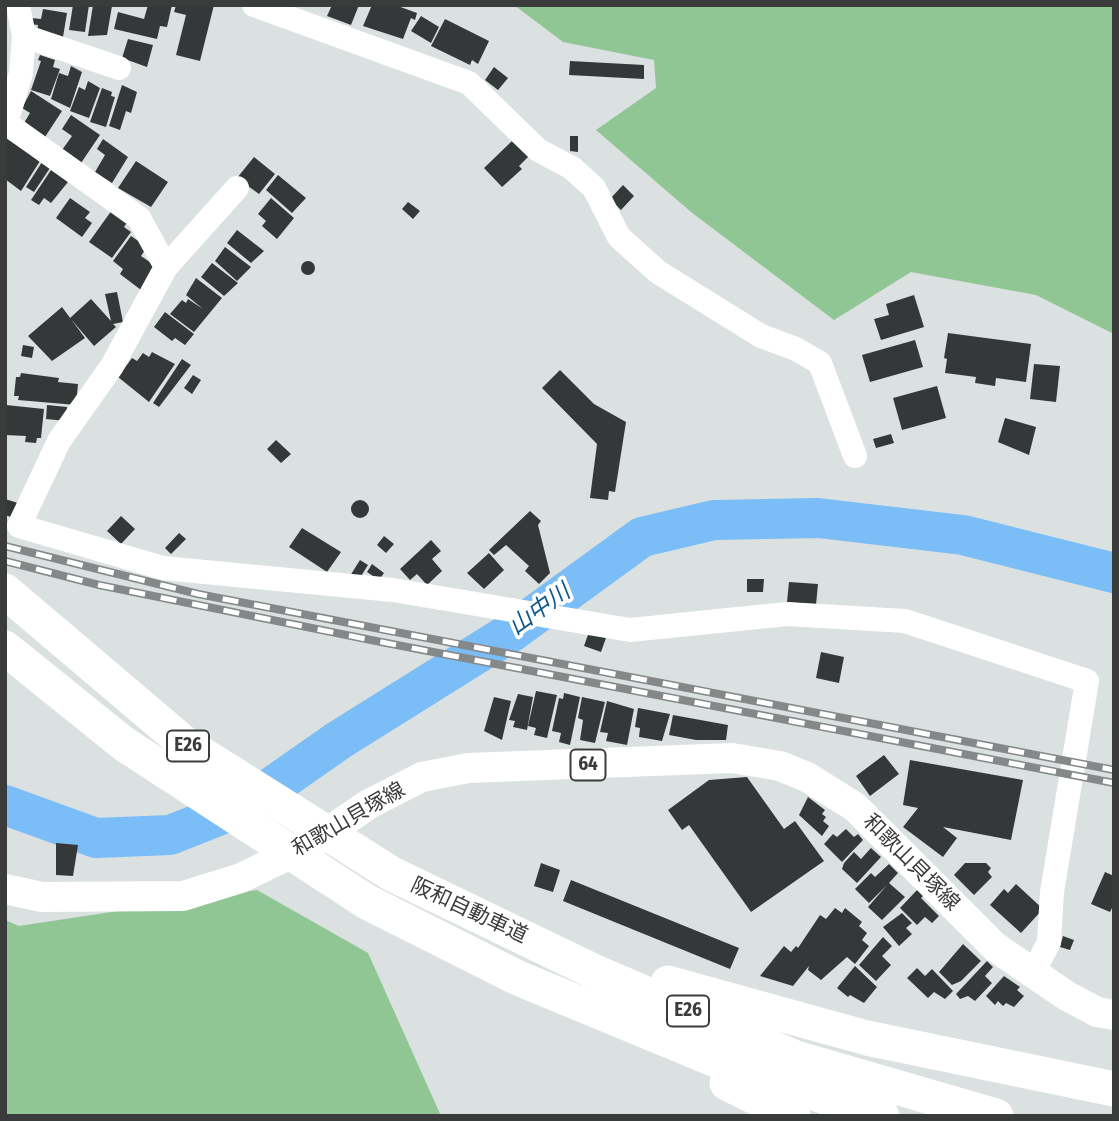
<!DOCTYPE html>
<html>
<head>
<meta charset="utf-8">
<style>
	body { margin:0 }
	#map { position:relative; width:1119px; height:1121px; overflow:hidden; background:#dbe0e0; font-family:"Fira Sans Condensed",sans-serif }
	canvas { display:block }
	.frame { position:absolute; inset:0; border:7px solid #3a3c3c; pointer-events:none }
</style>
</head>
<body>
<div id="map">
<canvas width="1119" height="1121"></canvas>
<div class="frame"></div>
</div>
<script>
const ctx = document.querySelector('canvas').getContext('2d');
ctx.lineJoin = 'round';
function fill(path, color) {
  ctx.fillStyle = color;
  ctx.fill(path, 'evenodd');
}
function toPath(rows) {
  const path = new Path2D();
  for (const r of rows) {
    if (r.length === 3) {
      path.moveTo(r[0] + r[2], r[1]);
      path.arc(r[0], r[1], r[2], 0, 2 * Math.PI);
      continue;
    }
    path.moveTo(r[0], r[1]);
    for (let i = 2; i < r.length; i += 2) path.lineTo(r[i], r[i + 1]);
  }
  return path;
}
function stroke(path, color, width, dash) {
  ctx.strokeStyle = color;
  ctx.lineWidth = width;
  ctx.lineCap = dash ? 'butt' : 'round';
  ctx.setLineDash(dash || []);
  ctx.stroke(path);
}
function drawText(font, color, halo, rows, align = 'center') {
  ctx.font = font + ' "Fira Sans Condensed","Noto Sans JP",sans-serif';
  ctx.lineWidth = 7;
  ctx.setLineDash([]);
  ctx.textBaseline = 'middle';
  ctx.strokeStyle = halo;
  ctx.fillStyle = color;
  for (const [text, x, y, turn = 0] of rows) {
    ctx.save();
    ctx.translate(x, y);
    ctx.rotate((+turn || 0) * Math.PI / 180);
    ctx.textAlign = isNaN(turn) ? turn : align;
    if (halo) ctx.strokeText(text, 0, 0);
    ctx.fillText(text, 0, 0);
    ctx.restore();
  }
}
fill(toPath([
	[514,5,1114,5,1114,334,1036,295,911,272,834,320,691,212,596,130,656,88,654,60,563,42],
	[257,890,368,953,441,1116,5,1116,5,920,19,926]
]), '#8fc694');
stroke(toPath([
	[5,805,96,838,170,835,246,805,339,740,510,633,642,537,714,520,818,518,963,535,1114,573]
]), '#7abdf7', 40);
fill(toPath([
	[73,5,89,5,85,32,69,30],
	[93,5,112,6,107,35,88,36],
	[148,5,172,5,167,27,160,26,157,39,114,29,118,12,144,19],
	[176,5,214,5,200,61,176,55,186,15,174,12],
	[332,5,359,5,351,25,327,16],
	[372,5,395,5,417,13,415,20,411,18,403,39,363,26],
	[43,9,67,13,63,37,37,32,38,25,30,24,31,18,41,19],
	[421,16,439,27,431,43,411,31],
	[445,19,489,41,478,64,472,60,470,65,431,46],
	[128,39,153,45,147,67,122,58],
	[40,55,55,60,53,67,60,69,50,96,31,90,41,61,38,60],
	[570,61,644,65,644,79,569,75],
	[71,66,82,72,70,108,51,99,59,73,68,76],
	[494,67,508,78,498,90,485,80],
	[88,81,100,88,89,118,70,111,79,87,85,90],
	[122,85,137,92,131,113,126,111,120,130,109,126],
	[102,88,112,92,111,96,115,97,106,127,90,122],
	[31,91,62,111,45,137,24,123,30,113,22,108],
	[71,115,100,135,81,163,62,150,72,136,62,129],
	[570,136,578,136,578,152,570,151],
	[6,138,40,161,21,191,5,179],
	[103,139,128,157,112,183,95,172,105,155,97,149],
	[512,141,529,156,519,166,522,169,502,187,484,168],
	[254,157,275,174,259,194,237,178],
	[136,161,168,182,151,207,118,188],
	[42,162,50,168,34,192,26,187],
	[51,170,68,182,51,203,44,198,39,205,31,200],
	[278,175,306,198,292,213,266,190],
	[623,185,634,196,621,210,610,199],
	[70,198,90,212,85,218,92,223,82,237,56,218],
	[271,198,294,218,277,239,262,226,266,221,258,214],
	[408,202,420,211,413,219,402,209],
	[112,210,128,221,124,227,131,232,112,258,89,242],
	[237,230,264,251,251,263,227,243],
	[131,236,147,247,141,256,157,267,141,290,120,274,123,269,113,261],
	[225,247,251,267,237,281,215,261],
	[308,268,7],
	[212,263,238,283,224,296,201,277],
	[196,278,222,298,194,332,170,314,182,300,186,303,188,299,203,309,186,295],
	[117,292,123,322,113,324,116,327,94,346,70,318,91,299,111,321,105,294],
	[914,295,924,327,881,340,874,319,889,315,886,304],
	[62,307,85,338,52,361,28,336],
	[165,312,194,334,185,345,175,338,172,341,154,327],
	[948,333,1031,344,1026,382,996,378,995,386,975,383,976,377,945,373,947,359,944,358],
	[915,340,923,367,870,382,862,355],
	[23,345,34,347,32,358,21,356],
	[152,352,175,364,149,402,118,377,132,358,137,361,143,353,149,357],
	[182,359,191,365,159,407,153,403],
	[1034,364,1060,366,1056,402,1030,399],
	[560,370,594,404,626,422,615,492,609,491,608,500,590,498,597,444,542,388],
	[21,373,59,378,58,382,78,384,76,405,18,400,19,396,14,396,16,377,20,377],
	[193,375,201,380,192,394,184,388],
	[937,386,946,418,902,430,893,398],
	[6,405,44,409,41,438,37,438,36,443,25,442,26,436,5,435],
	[47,405,67,407,66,421,46,419],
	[1005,418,1036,427,1029,455,998,442],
	[891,434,894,443,876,448,873,439],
	[276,440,291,454,281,463,267,449],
	[5,499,18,503,14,518,5,515],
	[360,509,9],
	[530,511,541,521,538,525,550,573,539,584,525,571,529,566,506,545,494,555,489,550],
	[121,516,135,529,121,544,107,531],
	[302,528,341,552,327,572,289,547],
	[179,533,186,539,171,554,165,548],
	[384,536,394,544,386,553,377,545],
	[431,540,441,551,432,559,442,571,427,585,417,574,410,580,400,569],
	[489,553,504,570,484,589,467,573],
	[360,560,368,565,358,581,350,576],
	[372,564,384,573,379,580,367,572],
	[747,579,764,579,763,592,747,592],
	[789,582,818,584,816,605,787,602],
	[589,632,606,638,601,652,584,646],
	[821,652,844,657,839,683,816,678],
	[536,691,557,695,547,738,534,735,536,728,528,726],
	[564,693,580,697,570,745,559,742,561,733,552,731,559,698,563,699],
	[518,694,533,697,527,730,513,727,515,721,509,720],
	[494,697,511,701,502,740,484,731],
	[582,697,605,702,595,743,580,740,583,720,578,718],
	[607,701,634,709,627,745,606,741,608,733,600,732],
	[638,708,670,714,662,741,639,737,640,728,635,727],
	[673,715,728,725,726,740,696,740,669,735],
	[884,755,899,774,870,796,856,776],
	[910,760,1023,780,1011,840,943,827,957,838,943,857,903,827,918,808,903,805],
	[747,777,784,829,795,821,824,861,751,912,689,825,682,830,668,810,709,780],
	[808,797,825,810,822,814,826,817,823,821,829,826,822,836,799,815],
	[846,829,854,837,858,834,863,840,842,862,824,844,833,834,837,837],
	[56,843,78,845,73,876,56,875],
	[871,848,881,857,857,883,842,869,844,863,854,852,861,859],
	[541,863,560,870,553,892,534,886],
	[965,863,986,863,991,868,988,872,992,877,974,895,954,875],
	[889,864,898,873,889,883,905,897,882,920,868,907,887,885,869,903,855,889,871,873,875,877],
	[1105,872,1114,876,1114,904,1110,912,1091,904],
	[571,880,739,948,730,969,563,901],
	[1016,884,1043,909,1021,933,990,905,1004,889,1008,893],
	[918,889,924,895,921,898,939,916,932,923,925,917,917,925,900,908],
	[835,908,842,913,845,908,862,922,859,926,867,933,862,940,869,946,855,964,847,957,821,980,808,970,809,966,793,986,760,976,784,946,791,952,796,946,798,948,820,915,826,919],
	[902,913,912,923,906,928,912,934,899,946,883,927],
	[1063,936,1074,940,1070,950,1060,947],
	[883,937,892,946,882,956,891,965,876,981,859,965],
	[963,944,981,961,961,981,952,985,939,972],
	[987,961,993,967,985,976,992,983,975,1001,968,996,960,999,956,994],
	[855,966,877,987,864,1003,850,995,848,997,837,988],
	[917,968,925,976,932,969,953,991,945,999,934,992,928,998,907,978],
	[1004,976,1020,987,1017,990,1024,996,1014,1007,1006,1003,1003,1006,998,1001,995,1005,986,996]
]), '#343839');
stroke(toPath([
	[18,5,24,36,21,73,6,123,139,218,166,267,112,366,59,441,19,526,163,568,393,590,630,630,787,614,905,621,1087,681,1052,892,1049,942,1033,973],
	[254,5,469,83,538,150,572,168,594,188,619,237,658,272,761,336,796,349,820,363,855,456],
	[24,36,119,68],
	[166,267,237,188]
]), '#fff', 24);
stroke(toPath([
	[5,889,42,897,183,896,241,878,309,845,369,804,422,777,468,768,732,758,780,766,807,777,855,807,995,947,1067,996,1097,1012,1114,1015]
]), '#fff', 30);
stroke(toPath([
	[5,591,184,743,392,874,593,971,796,1058,996,1116],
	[5,648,124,744,367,902,518,978,716,1060,882,1116],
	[668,983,867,1038,1114,1089],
	[727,1083,793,1116]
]), '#fff', 35);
const rail = toPath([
	[5,546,198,594,1114,770],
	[5,561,99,585,376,641,1114,783]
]);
stroke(rail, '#858888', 8);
stroke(rail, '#fff', 5, [16]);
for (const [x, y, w] of [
	[188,746,42],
	[588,765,35],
	[688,1011,42]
]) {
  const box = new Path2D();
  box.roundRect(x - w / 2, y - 15.5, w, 31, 5);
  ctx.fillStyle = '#fff';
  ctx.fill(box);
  stroke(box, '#3a3c3c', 2);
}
drawText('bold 19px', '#3a3c3c', null, [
	["E26",188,746],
	["64",588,765],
	["E26",688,1011]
]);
drawText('21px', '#3a3c3c', '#fff', [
	["和歌山貝塚線",349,820,-30],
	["和歌山貝塚線",911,863,45],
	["阪和自動車道",469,911,25]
]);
drawText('italic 23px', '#0c588e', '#fff', [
	["山中川",540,610,-36]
]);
</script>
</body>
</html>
